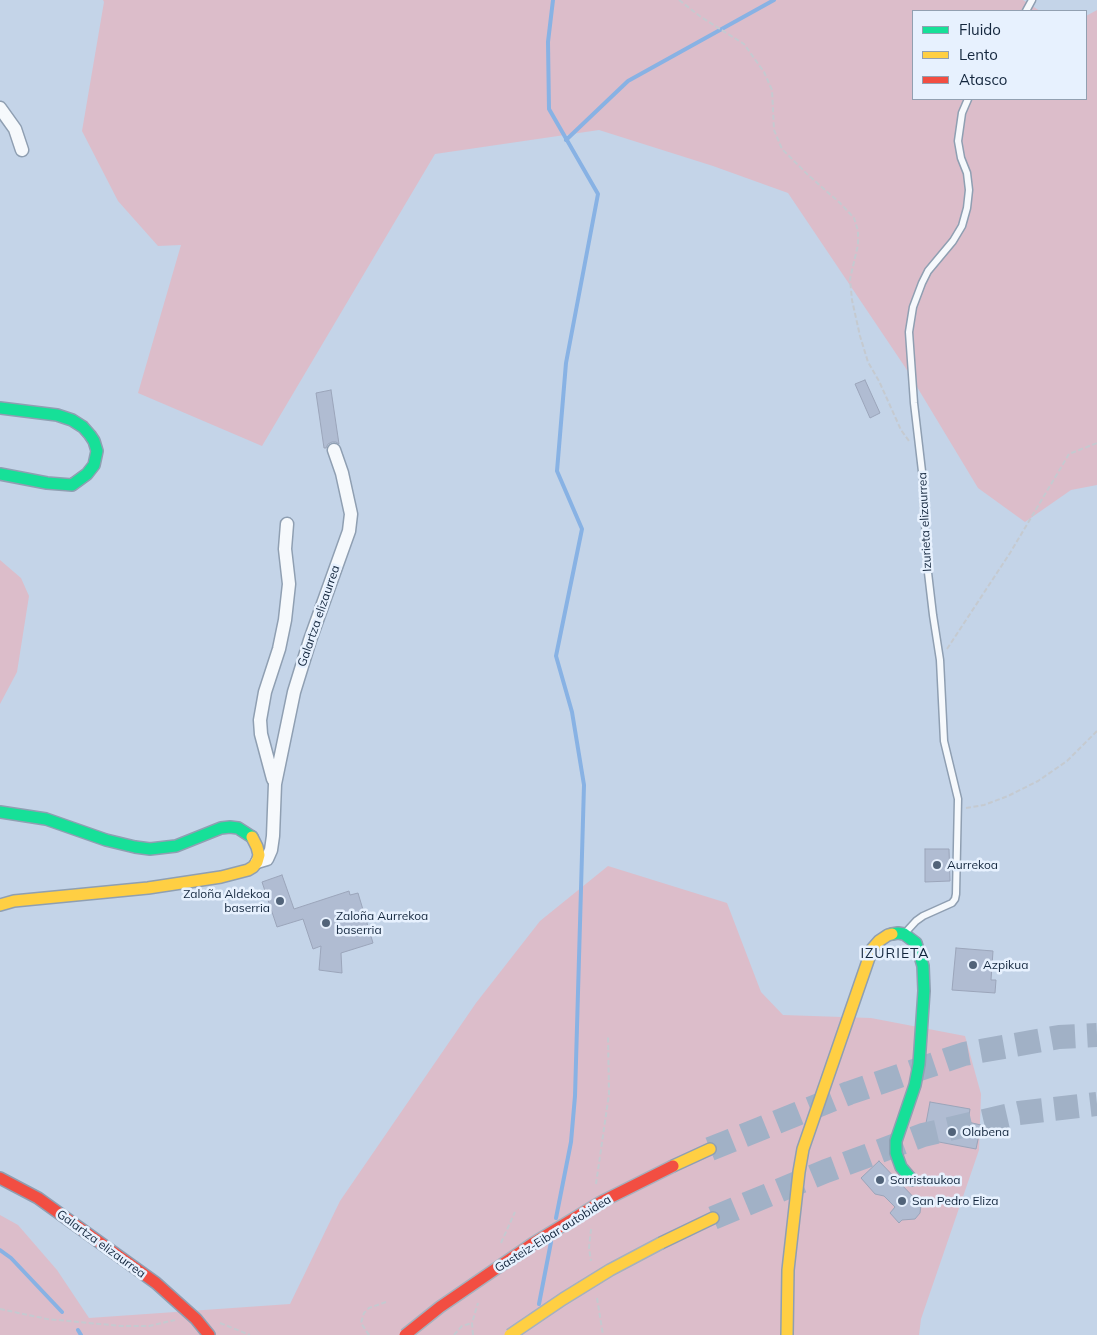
<!DOCTYPE html>
<html>
<head>
<meta charset="utf-8">
<style>
	body { margin:0 }
	#map { position:relative; width:1097px; height:1335px; overflow:hidden; background:#c4d4e8; font-family:Mulish,sans-serif }
	canvas { display:block }
	.legend { position:absolute; left:912px; top:10px; width:175px; height:90px; box-sizing:border-box; background:#e7f1fe; border:1px solid #92a0b1; margin:0; padding:6px 9px; list-style:none; font-size:15px; color:#13263d }
	.legend li { display:flex; align-items:center; gap:10px; height:25px }
	.legend b { width:25px; border:1px solid #92a0b1 }
</style>
</head>
<body>
<div id="map">
<canvas width="1097" height="1335"></canvas>
<ul class="legend">
<li><b style="height:6px;background:#16e098"></b>Fluido</li>
<li><b style="height:6px;background:#ffcf43"></b>Lento</li>
<li><b style="height:6px;background:#f24e42"></b>Atasco</li>
</ul>
</div>
<script>
const ctx = document.querySelector('canvas').getContext('2d');
ctx.lineJoin = 'round';
function fill(path, color) {
  ctx.fillStyle = color;
  ctx.fill(path, 'evenodd');
}
function toPath(rows) {
  const path = new Path2D();
  for (const r of rows) {
    path.moveTo(r[0], r[1]);
    for (let i = 2; i < r.length; i += 2) path.lineTo(r[i], r[i + 1]);
  }
  return path;
}
function stroke(path, color, width, dash) {
  ctx.strokeStyle = color;
  ctx.lineWidth = width;
  ctx.lineCap = dash ? 'butt' : 'round';
  ctx.setLineDash(dash || []);
  ctx.stroke(path);
}
function drawText(font, color, halo, rows, align = 'center') {
  ctx.font = font + ' Mulish,sans-serif';
  ctx.lineWidth = 5;
  ctx.setLineDash([]);
  ctx.textBaseline = 'middle';
  ctx.strokeStyle = halo;
  ctx.fillStyle = color;
  for (const [text, x, y, turn = 0] of rows) {
    ctx.save();
    ctx.translate(x, y);
    ctx.rotate((+turn || 0) * Math.PI / 180);
    ctx.textAlign = isNaN(turn) ? turn : align;
    if (halo) ctx.strokeText(text, 0, 0);
    ctx.fillText(text, 0, 0);
    ctx.restore();
  }
}
fill(toPath([
	[103,0,1023,0,1040,11,913,11,913,99,1086,99,1086,16,1097,10,1097,485,1071,490,1025,522,978,488,905,367,788,193,713,166,599,130,435,154,262,446,138,393,181,245,158,246,118,201,82,131,104,2],
	[0,560,21,578,29,596,17,672,0,704],
	[608,866,727,903,761,992,783,1015,871,1018,965,1036,981,1094,979,1150,921,1319,919,1335,0,1335,0,1215,18,1225,57,1270,89,1318,290,1304,340,1201,476,1003,540,921]
]), '#dcbdca');
stroke(toPath([
	[553,0,548,42,549,109,598,194,566,363,557,471,582,529,556,656,572,712,584,785,575,1096,571,1142,556,1218],
	[566,140,628,81,774,0],
	[0,1250,11,1258,62,1312],
	[539,1304,551,1242],
	[78,1330,81,1335]
]), '#88b2e4', 4);
const building = toPath([
	[865,380,880,413,870,418,855,384,865,380],
	[331,390,339,444,336,442,332,442,328,444,326,448,324,448,316,393,331,390],
	[925,849,949,849,950,881,925,882,925,849],
	[282,875,294,909,349,891,350,895,358,893,373,943,341,953,342,973,319,970,321,946,313,949,303,919,277,927,262,882,282,875],
	[956,948,993,951,991,980,996,980,995,993,952,990,956,948],
	[930,1102,970,1109,968,1122,981,1125,976,1149,923,1139,930,1102],
	[879,1161,921,1205,920,1213,915,1219,902,1220,899,1223,890,1213,895,1207,884,1196,875,1194,861,1178,879,1161]
]);
fill(building, '#b0bcd2');
stroke(building, '#9ba5ba', 1);
stroke(toPath([
	[710,1149,849,1093,964,1054,1059,1037,1097,1035],
	[713,1218,826,1171,923,1135,1019,1113,1097,1104]
]), '#a1b1c6', 24, [24, 12]);
const lane = toPath([
	[1026,11,1032,0],
	[905,933,916,921,923,916,952,903,955,899,956,894,958,799,944,741,940,660,933,615,927,564,923,480,914,403,909,332,913,307,922,283,928,271,953,241,962,226,967,208,969,190,967,173,961,158,958,141,962,113,968,99]
]);
const street = toPath([
	[0,108,15,129,22,150],
	[273,779,261,734,260,720,265,692,279,649,285,620,289,584,285,549,287,524],
	[257,862,267,859,271,850,273,836,275,784,294,692,310,640,349,531,351,514,342,473,334,450]
]);
const fast = toPath([
	[0,408,57,415,72,420,83,427,90,435,94,441,97,451,94,465,87,474,72,485,47,483,0,474],
	[0,812,46,819,106,840,135,847,150,849,176,846,221,828,230,827,238,828,252,837],
	[892,934,898,933,904,934,916,943,923,966,924,991,919,1064,915,1085,896,1141,896,1153,901,1167,912,1180]
]);
const slow = toPath([
	[0,905,14,901,148,888,221,877,248,870,253,867,257,862,259,855,257,847,252,837],
	[673,1166,710,1149],
	[661,1243,713,1218],
	[787,1335,788,1270,799,1172,803,1149,872,949,879,941,888,935,892,934]
]);
const jam = toPath([
	[0,1178,38,1198,156,1283,196,1319,209,1335]
]);
stroke(lane, '#8f9fb2', 9);
stroke(street, '#8f9fb2', 15);
stroke(fast, '#8f9fb2', 14);
stroke(slow, '#8f9fb2', 14);
stroke(jam, '#8f9fb2', 14);
stroke(toPath([
	[679,0,701,17,744,44,764,72,772,90,774,130,782,149,808,175,840,203,854,218,858,231,858,245,850,279,852,300,860,336,868,362,879,381,901,430,909,441],
	[947,649,1010,553,1069,454,1097,443],
	[966,808,984,805,1008,796,1038,781,1067,761,1097,731],
	[596,1184,609,1094,608,1035],
	[591,1229,589,1248,591,1261],
	[501,1243,515,1212],
	[597,1298,603,1335],
	[0,1309,47,1319,121,1326,149,1326,175,1320],
	[220,1323,250,1335],
	[369,1335,361,1323,364,1313,369,1308,386,1302],
	[454,1335,462,1326,472,1323],
	[473,1335,472,1323,478,1303]
]), '#c5cad0', 2, [5, 2.5]);
stroke(lane, '#f6f9fc', 6);
stroke(street, '#f6f9fc', 12);
stroke(fast, '#16e098', 11);
stroke(slow, '#ffcf43', 11);
stroke(jam, '#f24e42', 11);
const slowBridge = toPath([
	[510,1335,563,1299,610,1270,661,1243]
]);
const jamBridge = toPath([
	[405,1335,440,1307,532,1244,601,1202,673,1166]
]);
stroke(slowBridge, '#a5b1be', 14, []);
stroke(jamBridge, '#a5b1be', 14, []);
stroke(slowBridge, '#ffcf43', 11);
stroke(jamBridge, '#f24e42', 11);
for (const [x, y, r, color] of [
	[937,865,5,"#516379"],
	[280,901,5,"#516379"],
	[326,923,5,"#516379"],
	[973,965,5,"#516379"],
	[952,1132,5,"#516379"],
	[880,1180,5,"#516379"],
	[902,1201,5,"#516379"]
]) {
  const dot = new Path2D();
  dot.arc(x, y, r, 0, 2 * Math.PI);
  ctx.fillStyle = color;
  ctx.fill(dot);
  stroke(dot, '#e7f1fe', 2);
}
drawText('12px', '#13263d', '#e7f1fe', [
	["Izurieta elizaurrea",925,522,-93],
	["Galartza elizaurrea",319,616,-71],
	["Gasteiz-Eibar autobidea",553,1234,-32],
	["Galartza elizaurrea",101,1244,36]
]);
drawText('12px', '#13263d', '#e7f1fe', [
	["Aurrekoa",947,865],
	["Zaloña Aldekoa",270,894,"right"],
	["baserria",270,908,"right"],
	["Zaloña Aurrekoa",336,916],
	["baserria",336,930],
	["Azpikua",983,965],
	["Olabena",962,1132],
	["Sarristaukoa",890,1180],
	["San Pedro Eliza",912,1201]
], 'left');
ctx.letterSpacing = '1px';
drawText('14px', '#13263d', '#e7f1fe', [
	["IZURIETA",895,954]
]);
ctx.letterSpacing = '0px';
</script>
</body>
</html>
